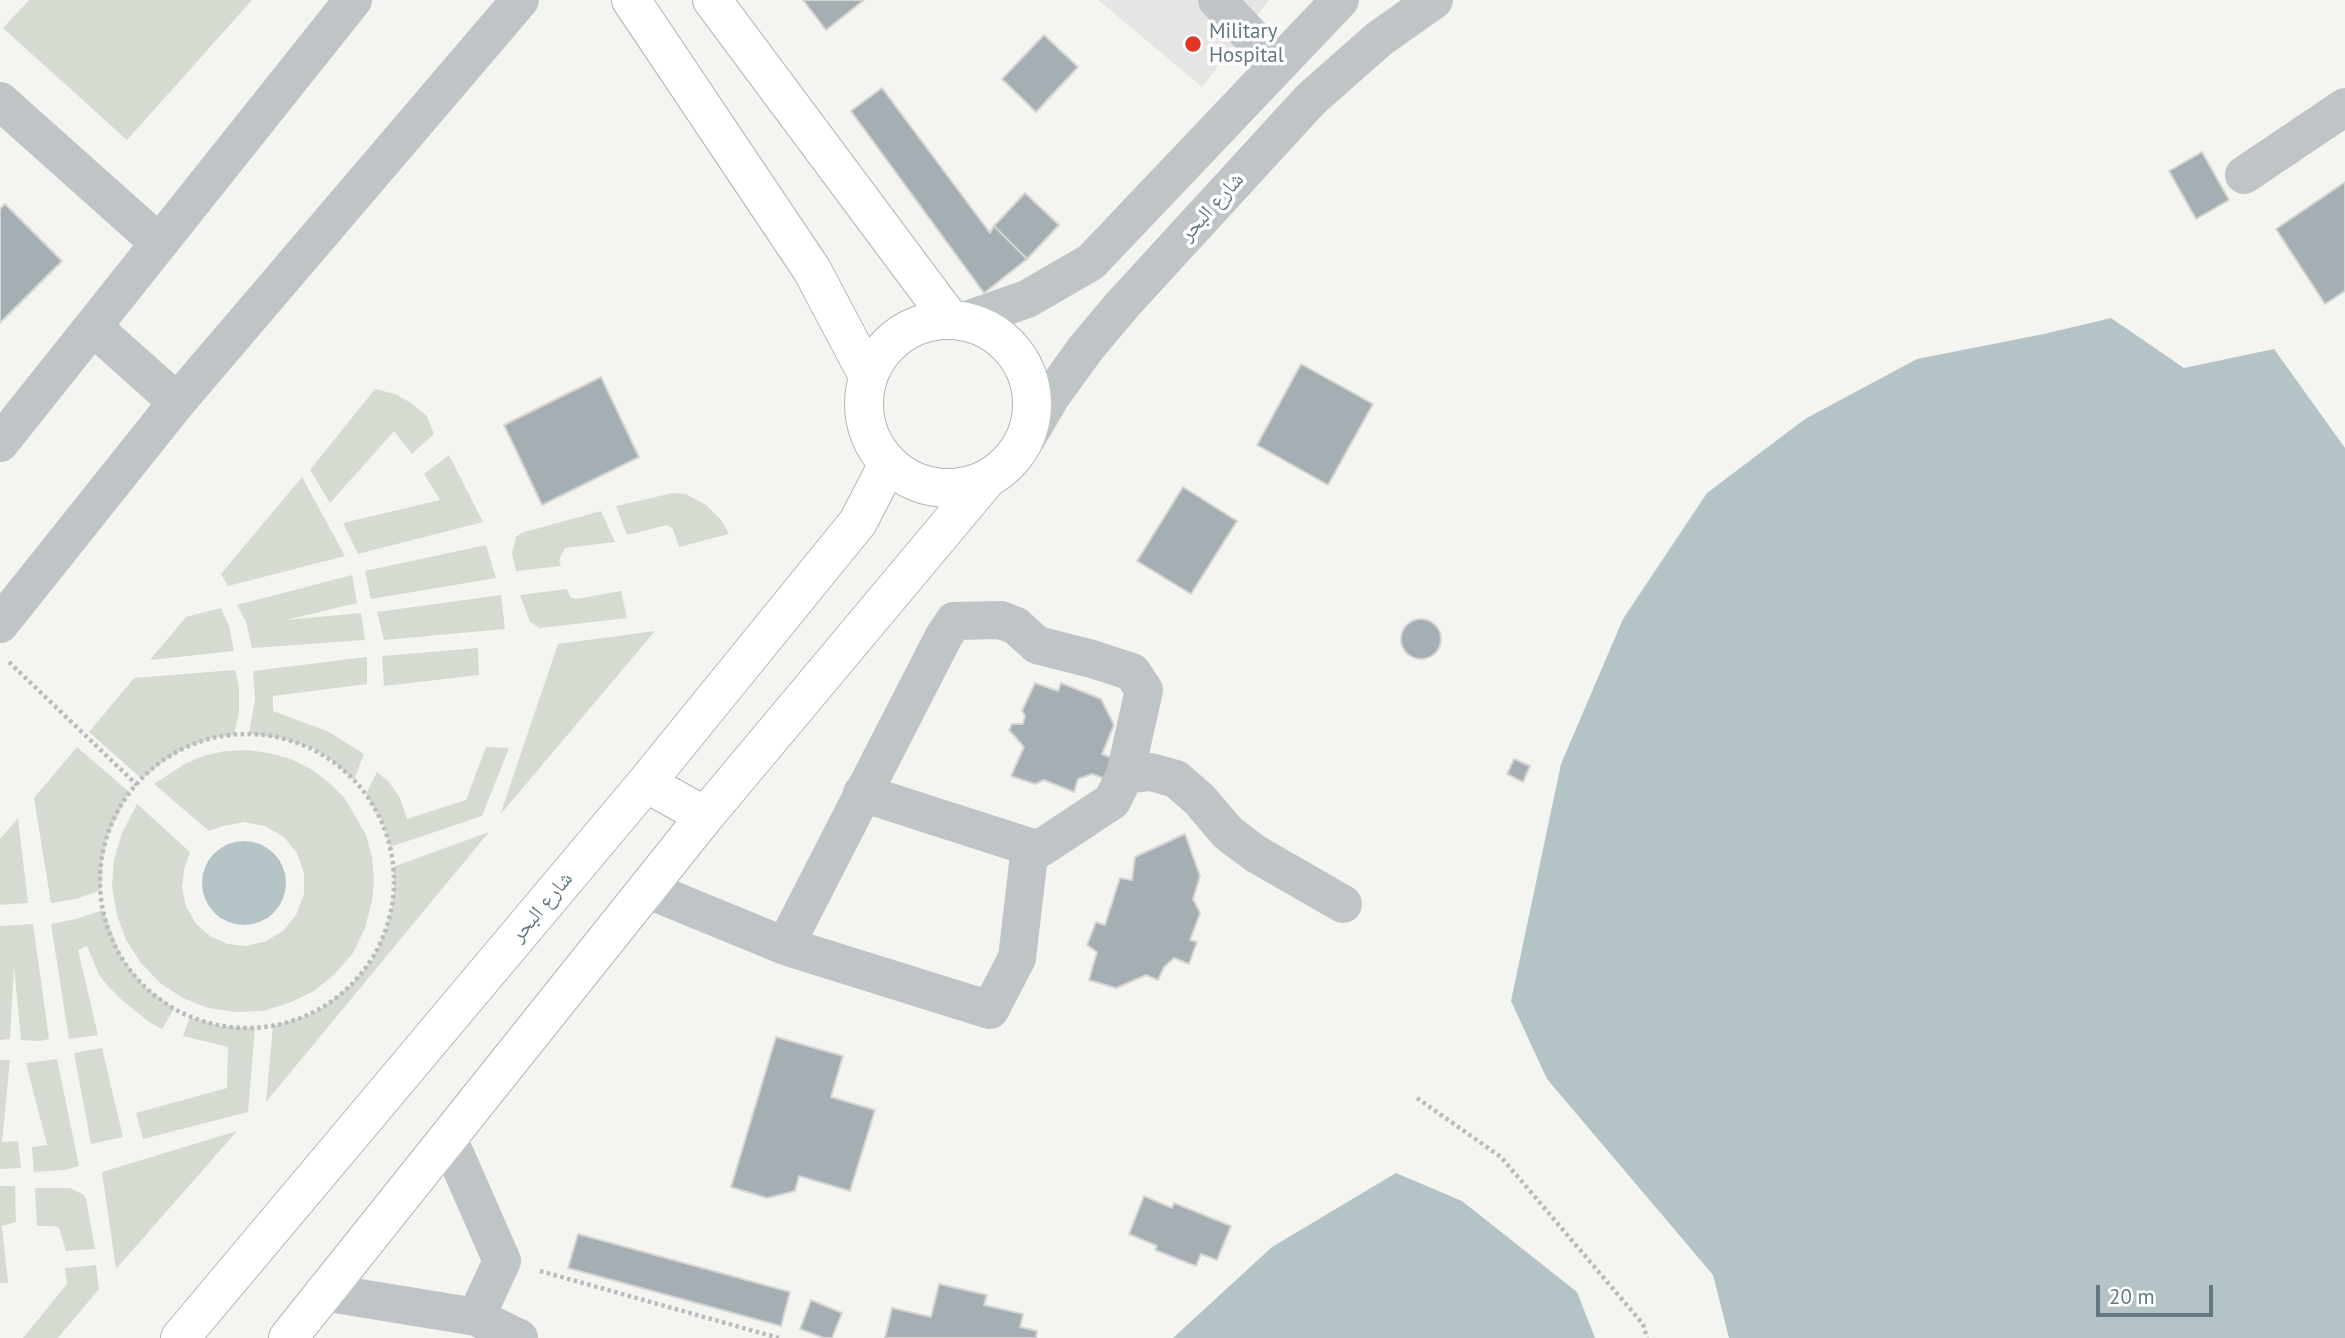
<!DOCTYPE html>
<html>
<head>
<meta charset="utf-8">
<style>
	body { margin:0 }
	#map { position:relative; width:2345px; height:1338px; overflow:hidden; background:#f4f4f0; font-family:"PT Sans",sans-serif }
	canvas { display:block }
	.scale { position:absolute; left:2096px; top:1285px; width:117px; height:32px; box-sizing:border-box; border:4px solid #637881; border-top:0; padding-left:9px; font-size:21px; line-height:24px; white-space:nowrap; color:#637881; -webkit-text-stroke:5px #fff; paint-order:stroke }
</style>
</head>
<body>
<div id="map">
<canvas width="2345" height="1338"></canvas>
<div class="scale">20 m</div>
</div>
<script>
const ctx = document.querySelector('canvas').getContext('2d');
ctx.lineJoin = 'round';
function fill(path, color) {
  ctx.fillStyle = color;
  ctx.fill(path, 'evenodd');
}
function toPath(rows) {
  const path = new Path2D();
  for (const r of rows) {
    if (r.length === 3) {
      path.moveTo(r[0] + r[2], r[1]);
      path.arc(r[0], r[1], r[2], 0, 2 * Math.PI);
      continue;
    }
    path.moveTo(r[0], r[1]);
    for (let i = 2; i < r.length; i += 2) path.lineTo(r[i], r[i + 1]);
  }
  return path;
}
function stroke(path, color, width, dash) {
  ctx.strokeStyle = color;
  ctx.lineWidth = width;
  ctx.lineCap = dash ? 'butt' : 'round';
  ctx.setLineDash(dash || []);
  ctx.stroke(path);
}
function drawText(font, color, halo, rows, align = 'center') {
  ctx.font = font + ' "PT Sans","Noto Naskh Arabic",sans-serif';
  ctx.lineWidth = 7;
  ctx.setLineDash([]);
  ctx.textBaseline = 'middle';
  ctx.strokeStyle = halo;
  ctx.fillStyle = color;
  for (const [text, x, y, turn = 0] of rows) {
    ctx.save();
    ctx.translate(x, y);
    ctx.rotate((+turn || 0) * Math.PI / 180);
    ctx.textAlign = isNaN(turn) ? turn : align;
    if (halo) ctx.strokeText(text, 0, 0);
    ctx.fillText(text, 0, 0);
    ctx.restore();
  }
}
fill(toPath([
	[1098,0,1269,0,1202,87]
]), '#e5e5e4');
fill(toPath([
	[29,0,252,0,127,140,3,28],
	[375,389,395,394,411,403,427,416,434,434,412,454,394,431,330,503,310,470],
	[449,455,483,522,358,554,343,523,440,500,424,474],
	[302,477,345,556,228,586,221,574],
	[673,493,686,494,706,505,722,521,729,534,679,547,673,529,667,525,627,535,616,506],
	[601,511,615,542,565,548,559,560,561,566,516,571,512,553,516,537,521,533],
	[486,545,496,578,371,599,365,571],
	[352,575,357,603,286,620,361,613,365,640,252,648,246,622,237,605],
	[567,589,570,597,576,599,621,591,627,618,540,628,530,622,520,595],
	[501,595,505,629,384,640,377,612],
	[221,608,229,626,234,651,150,660,186,617],
	[655,631,500,815,558,644],
	[478,648,479,675,384,686,382,656],
	[367,657,367,684,273,696,273,711,329,732,364,754,354,780,330,759,312,748,281,738,249,734,255,699,253,671],
	[235,670,239,686,239,712,234,735,213,738,187,747,164,761,142,779,89,732,134,678],
	[77,747,129,792,107,837,102,864,101,890,76,899,51,903,34,798],
	[486,747,509,748,482,816,390,847,383,824,366,794,377,772,389,782,400,798,407,819,466,800],
	[247,750,269,753,291,759,311,769,328,782,344,797,366,835,372,857,374,880,372,901,365,928,353,953,335,974,314,991,289,1003,263,1011,236,1012,208,1008,183,998,160,983,141,963,126,940,117,915,112,887,114,860,122,833,137,804,190,852,184,869,182,888,186,906,196,924,210,936,228,944,247,946,266,941,283,931,296,915,304,894,304,873,297,853,284,837,265,826,244,822,223,826,209,831,154,784,183,765,203,756,225,751],
	[18,818,28,903,0,905,0,839],
	[489,832,266,1102,273,1026,306,1016,322,1008,350,986,372,960,387,927,391,910,394,893,393,867],
	[103,910,122,958,144,986,174,1009,162,1029,149,1022,123,1001,108,986,99,975,87,946,78,950,98,1035,69,1039,51,924,76,919],
	[33,924,49,1039,40,1041,21,1040,14,966,10,1039,0,1040,0,926],
	[190,1017,220,1026,255,1028,248,1112,143,1139,136,1113,227,1088,228,1047,183,1036],
	[102,1048,123,1137,91,1144,74,1053],
	[57,1059,79,1166,65,1170,34,1172,32,1147,47,1145,26,1063],
	[0,1060,10,1060,2,1142,18,1141,21,1168,0,1169],
	[237,1131,116,1269,102,1172],
	[0,1186,15,1186,16,1222,2,1226,8,1283,0,1283],
	[35,1188,70,1188,84,1195,86,1199,95,1249,66,1251,59,1228,54,1226,37,1226],
	[96,1265,99,1289,58,1338,23,1338,67,1284,65,1268]
]), '#d6dbd1');
fill(toPath([
	[2111,318,2184,368,2274,349,2345,448,2345,1338,1729,1338,1713,1275,1547,1079,1511,1001,1561,764,1623,619,1707,493,1805,419,1917,359,2044,334],
	[244,883,42],
	[1396,1173,1462,1201,1577,1292,1595,1338,1173,1338,1272,1247]
]), '#b4c4c6');
const building = toPath([
	[803,0,864,0,826,30,803,0],
	[1044,35,1078,67,1036,112,1002,79,1044,35],
	[882,88,990,233,994,226,1027,259,984,293,851,111,882,88],
	[2202,152,2229,200,2196,219,2169,171,2202,152],
	[2345,182,2345,291,2325,304,2276,229,2345,182],
	[1025,193,1059,225,1027,259,994,226,1025,193],
	[5,204,62,261,0,323,0,209,5,204],
	[1301,364,1373,404,1328,485,1257,445,1301,364],
	[601,377,639,457,542,505,504,425,601,377],
	[1183,487,1237,521,1191,594,1137,561,1183,487],
	[1421,639,20],
	[1035,683,1058,691,1061,683,1101,699,1114,725,1102,754,1114,759,1106,779,1092,774,1078,779,1074,792,1044,780,1035,784,1011,776,1024,747,1009,730,1012,724,1023,724,1025,716,1022,711,1035,683],
	[1514,759,1530,766,1523,782,1507,774,1514,759],
	[1185,834,1200,876,1193,899,1200,913,1190,940,1197,942,1189,964,1174,958,1164,967,1158,980,1146,975,1116,988,1089,980,1097,952,1087,945,1096,922,1105,925,1120,878,1132,880,1135,857,1185,834],
	[776,1037,843,1056,831,1097,875,1110,850,1191,799,1176,795,1191,767,1198,731,1187,776,1037],
	[1144,1196,1172,1208,1174,1203,1231,1226,1217,1260,1201,1254,1196,1266,1155,1250,1157,1246,1129,1234,1144,1196],
	[578,1234,790,1292,781,1326,568,1268,578,1234],
	[939,1284,987,1295,984,1305,1023,1314,1020,1327,1037,1331,1036,1338,885,1338,892,1308,931,1317,939,1284],
	[811,1300,842,1313,832,1338,824,1338,800,1329,811,1300]
]);
fill(building, '#a5afb3');
stroke(building, '#d5d5d3', 2);
const major = toPath([
	[631,0,812,270,868,376],
	[712,0,949,318],
	[948,404,84],
	[646,783,705,816],
	[180,1338,646,783,858,522,888,464],
	[288,1338,705,816,987,479]
]);
stroke(major, '#b0b6b8', 40);
stroke(toPath([
	[9,662,137,785],
	[247,881,147],
	[1417,1098,1501,1157,1643,1324,1647,1338],
	[540,1271,779,1338]
]), '#b9bcbd', 4.5, [3.5, 3.5]);
stroke(toPath([
	[1217,0,1277,64],
	[0,101,159,243],
	[2244,175,2345,107],
	[967,320,1027,299,1091,262,1340,0],
	[93,327,177,402],
	[0,443,353,0],
	[1023,444,1052,395,1086,348,1123,304,1311,99,1379,39,1434,0],
	[0,624,177,402,520,0],
	[862,793,1030,847],
	[646,889,785,946,990,1010,1017,958,1030,847,1041,848,1112,801,1125,775,1151,772,1176,779,1200,800,1228,833,1256,854,1343,904],
	[785,946,944,636,954,621,1001,620,1016,626,1037,645,1092,659,1132,672,1144,690,1125,775],
	[448,1138,502,1261,476,1317],
	[323,1292,476,1317,519,1338]
]), '#bfc4c6', 38);
stroke(major, '#fff', 38);
for (const [x, y, r, color] of [
	[1193,44,9,"#e13623"]
]) {
  const dot = new Path2D();
  dot.arc(x, y, r, 0, 2 * Math.PI);
  ctx.fillStyle = color;
  ctx.fill(dot);
  stroke(dot, '#fff', 2.5);
}
drawText('21px', '#637881', '#fff', [
	["Military",1209,32],
	["Hospital",1209,56]
], 'left');
drawText('21px', '#637881', '#fff', [
	["شارع البحر",1212,207,-48],
	["شارع البحر",542,907,-50]
]);
</script>
</body>
</html>
